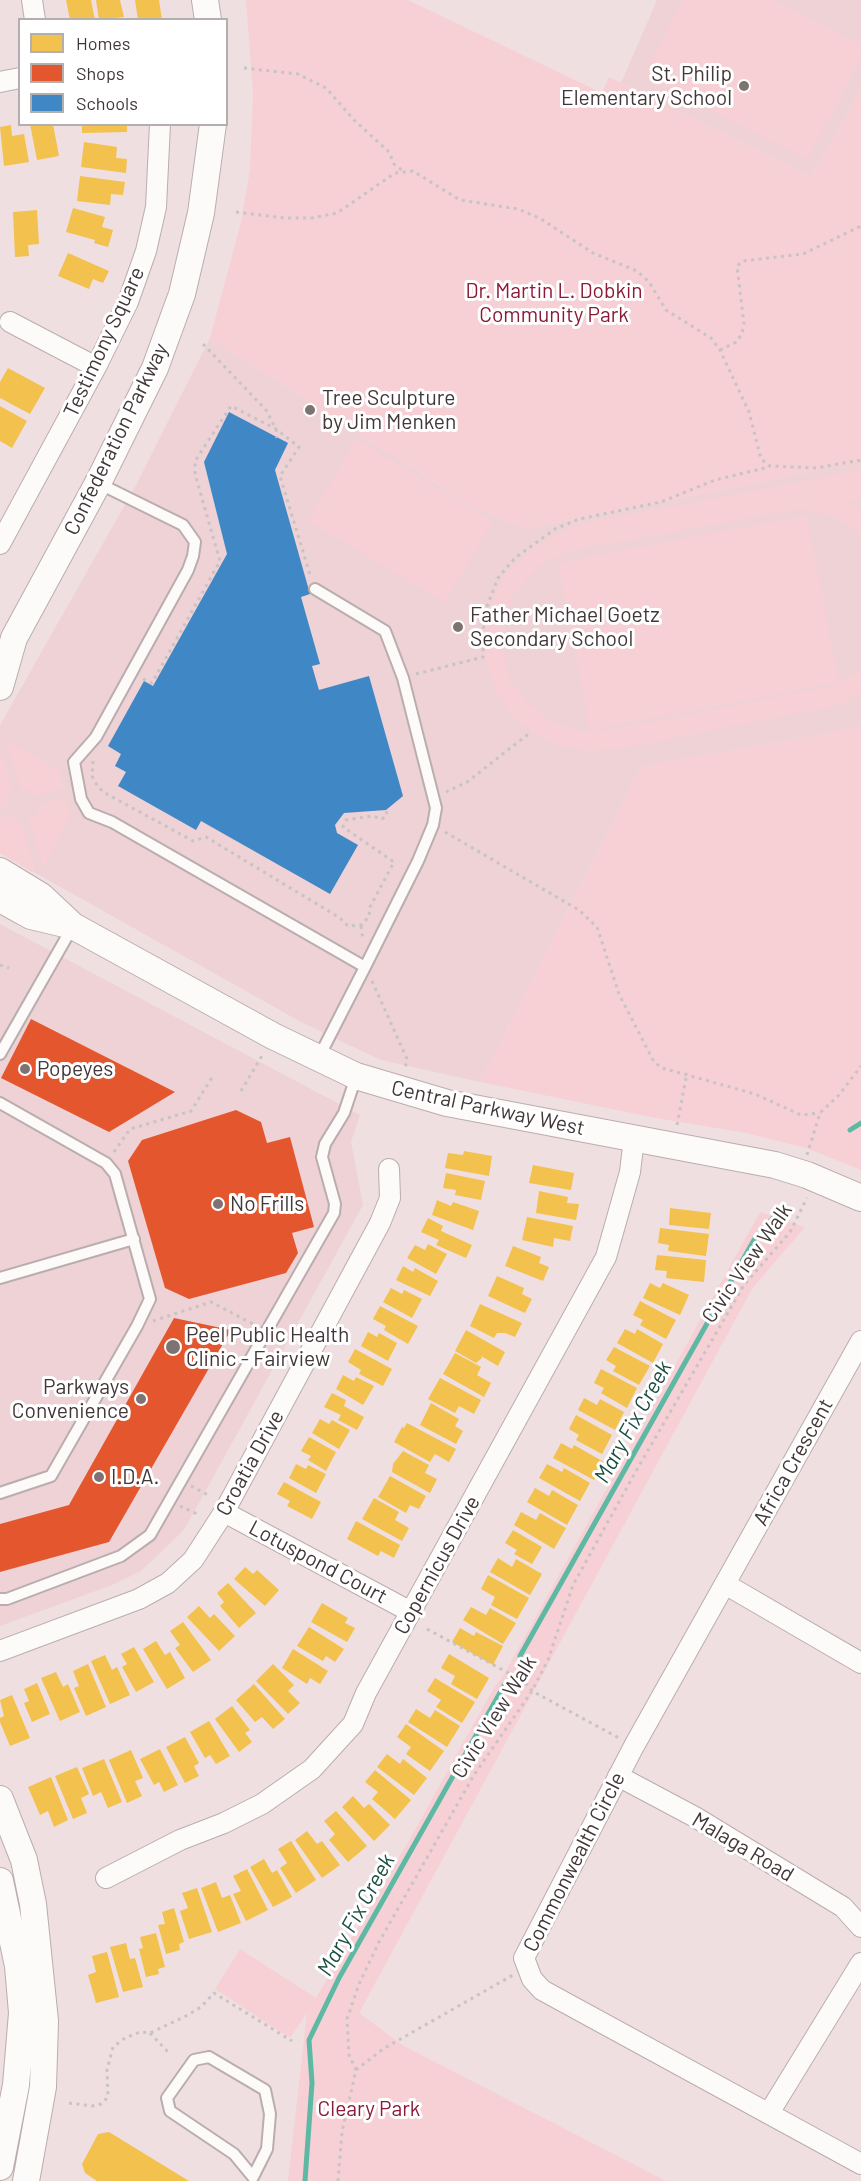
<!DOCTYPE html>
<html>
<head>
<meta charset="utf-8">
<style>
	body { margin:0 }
	#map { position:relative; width:861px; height:2181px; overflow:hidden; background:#f0dfe1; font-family:Barlow,sans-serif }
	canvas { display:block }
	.legend { position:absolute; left:18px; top:18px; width:210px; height:108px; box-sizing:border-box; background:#fff; border:2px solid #b3afaf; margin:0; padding:8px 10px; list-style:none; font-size:18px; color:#423738 }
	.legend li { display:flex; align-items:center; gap:12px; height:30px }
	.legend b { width:30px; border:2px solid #b3afaf }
</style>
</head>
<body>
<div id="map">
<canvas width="861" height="2181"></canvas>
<ul class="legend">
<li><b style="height:16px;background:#f2c14e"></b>Homes</li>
<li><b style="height:16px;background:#e4572e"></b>Shops</li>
<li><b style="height:16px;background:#3f88c5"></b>Schools</li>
</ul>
</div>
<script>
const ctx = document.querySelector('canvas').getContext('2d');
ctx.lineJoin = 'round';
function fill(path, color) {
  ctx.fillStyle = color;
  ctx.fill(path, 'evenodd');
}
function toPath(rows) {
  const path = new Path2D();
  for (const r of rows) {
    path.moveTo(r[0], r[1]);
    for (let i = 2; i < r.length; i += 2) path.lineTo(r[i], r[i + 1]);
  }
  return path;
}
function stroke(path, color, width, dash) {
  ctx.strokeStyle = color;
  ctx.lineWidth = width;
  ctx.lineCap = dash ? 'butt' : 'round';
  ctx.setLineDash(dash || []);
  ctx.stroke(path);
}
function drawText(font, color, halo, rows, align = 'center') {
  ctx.font = font + ' Barlow,sans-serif';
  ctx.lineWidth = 6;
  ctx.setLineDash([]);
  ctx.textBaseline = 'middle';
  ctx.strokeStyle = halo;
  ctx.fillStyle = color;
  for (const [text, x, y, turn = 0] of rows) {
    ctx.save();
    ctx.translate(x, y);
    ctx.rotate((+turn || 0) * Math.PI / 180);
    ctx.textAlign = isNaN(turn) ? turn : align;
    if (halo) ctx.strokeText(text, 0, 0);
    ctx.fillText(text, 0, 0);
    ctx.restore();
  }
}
fill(toPath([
	[657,0,861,0,861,90,811,177,621,83],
	[210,338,470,505,526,529,861,461,861,727,641,767,480,1082,381,1060,349,1045,301,1022,0,853,0,725,135,487],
	[0,924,360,1115,351,1142,363,1205,184,1530,141,1571,112,1585,0,1626]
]), '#eed2d5');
fill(toPath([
	[246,0,408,0,602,93,609,77,811,177,861,90,861,461,526,529,470,505,210,338,241,222,250,170,253,92],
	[682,0,774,0,861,45,861,57,808,160,644,76],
	[356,439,493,521,445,603,308,521],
	[861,470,861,498,847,501,861,509,861,534,832,516,799,509,570,551,540,565,516,590,506,611,502,645,510,679,523,698,549,720,582,731,616,729,833,686,861,669,861,694,837,706,618,749,590,751,562,746,536,735,515,718,498,696,484,657,486,615,503,577,533,548,571,526],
	[807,515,839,682,590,730,558,563],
	[861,727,861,1170,806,1148,746,1133,656,1118,480,1082,641,767],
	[5,740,59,770,63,788,33,797,30,788,21,791],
	[0,751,13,793,5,796,8,806,0,808],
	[65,797,71,813,44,867,28,817,38,814,36,807],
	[11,813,13,821,20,819,35,867,32,872,0,853,0,817],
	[760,1212,805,1227,752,1289,359,2013,404,2046,666,2181,288,2181,307,2013,290,2038,215,1989,240,1949,316,1998,410,1839,493,1689,503,1676]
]), '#f6d0d4');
fill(toPath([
	[66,0,91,0,95,20,70,20],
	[96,0,120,0,124,17,99,20],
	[135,0,159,0,162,20,138,20],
	[30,124,53,124,59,156,37,160],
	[82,124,127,124,127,132,82,133],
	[11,125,12,136,24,134,29,162,4,166,0,127],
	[84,142,117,147,116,158,127,159,126,173,81,167],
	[80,176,125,182,123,195,111,194,110,205,77,201],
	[73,208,105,217,102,227,113,230,108,247,94,243,95,240,66,232],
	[37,210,39,244,28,245,29,256,15,257,13,212],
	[68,253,109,271,103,283,93,279,89,289,58,276],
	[8,368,45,388,30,414,0,398,0,382],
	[0,406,27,421,12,448,0,441],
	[464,1151,492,1156,489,1176,445,1168,448,1153,463,1155],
	[533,1165,574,1173,571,1190,529,1183],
	[446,1173,485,1181,481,1200,455,1195,456,1190,443,1188],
	[539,1191,568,1197,567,1203,579,1204,576,1220,536,1213],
	[437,1200,451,1206,453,1202,479,1211,473,1230,432,1215],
	[670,1208,711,1213,709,1229,669,1225],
	[527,1217,573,1226,570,1241,554,1238,553,1247,522,1240],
	[428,1218,443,1226,441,1231,472,1245,466,1258,436,1245,439,1240,421,1232],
	[660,1228,709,1234,706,1256,668,1251,669,1245,658,1243],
	[428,1244,447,1254,436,1274,407,1258,415,1245,425,1250],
	[513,1246,541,1257,539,1263,549,1267,543,1281,505,1266],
	[657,1255,706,1260,704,1282,666,1278,667,1271,655,1270],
	[403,1266,413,1272,415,1268,438,1281,430,1296,396,1280],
	[497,1276,524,1288,522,1294,532,1299,525,1313,488,1296],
	[650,1283,660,1288,663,1283,689,1295,680,1315,643,1298],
	[391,1288,402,1294,404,1290,422,1299,412,1318,383,1302],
	[640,1301,676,1320,666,1339,640,1325,643,1320,633,1315],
	[480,1304,522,1323,515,1337,505,1333,497,1333,494,1338,470,1326],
	[380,1306,418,1326,408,1344,384,1330,386,1326,373,1319],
	[625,1329,635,1334,637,1329,663,1344,653,1363,617,1343],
	[466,1330,505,1352,498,1366,481,1356,482,1358,476,1363,455,1351],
	[368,1332,377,1337,379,1333,397,1343,388,1361,361,1346],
	[614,1347,650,1366,639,1385,613,1371,616,1366,606,1360],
	[355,1349,392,1369,383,1386,359,1374,361,1370,348,1362],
	[455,1353,481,1367,477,1375,491,1383,484,1397,443,1374],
	[601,1369,637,1388,627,1408,601,1393,604,1388,594,1383],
	[343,1375,354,1381,356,1377,374,1386,363,1405,336,1389],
	[440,1378,481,1400,474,1414,459,1406,455,1413,428,1399],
	[332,1393,346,1400,344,1406,364,1417,357,1430,338,1420,341,1415,324,1407],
	[584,1398,597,1405,600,1399,624,1412,615,1430,578,1410],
	[431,1403,459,1419,455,1426,463,1431,456,1444,420,1425],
	[576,1415,612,1435,602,1454,576,1440,579,1435,569,1429],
	[320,1419,329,1424,332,1420,350,1430,339,1449,312,1433],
	[407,1423,456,1449,449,1462,435,1454,430,1462,394,1442,402,1427,404,1428],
	[309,1437,336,1452,326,1471,308,1460,311,1456,301,1451],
	[561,1443,572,1449,574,1445,604,1462,594,1480,553,1458],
	[403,1451,429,1465,425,1473,437,1479,430,1493,392,1472,393,1464],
	[296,1464,306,1469,308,1465,326,1474,316,1493,289,1478],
	[547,1464,562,1472,564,1468,590,1483,580,1501,539,1478],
	[390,1476,426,1496,419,1509,410,1505,406,1513,378,1497],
	[284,1482,321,1502,312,1519,287,1506,290,1501,277,1494],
	[535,1488,549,1496,552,1490,578,1505,567,1525,527,1502],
	[374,1498,399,1512,395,1520,409,1528,402,1541,362,1519],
	[521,1512,536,1520,540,1513,566,1528,554,1549,514,1525],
	[356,1521,400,1545,394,1558,381,1551,378,1556,347,1539],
	[513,1530,542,1547,532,1564,514,1554,517,1550,505,1543],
	[498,1558,512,1567,516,1559,542,1574,530,1595,490,1572],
	[245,1567,253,1574,257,1570,279,1590,265,1606,234,1579],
	[488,1575,529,1598,517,1619,491,1605,495,1597,481,1589],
	[228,1583,256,1613,239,1628,220,1606,224,1602,217,1593],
	[322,1603,348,1618,345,1623,355,1628,347,1642,311,1622],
	[199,1606,210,1618,214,1614,235,1636,219,1651,187,1617],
	[471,1607,486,1615,490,1608,516,1623,503,1644,463,1620],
	[183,1622,211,1660,193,1672,175,1648,180,1645,170,1631],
	[309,1627,344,1649,335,1662,326,1656,323,1661,297,1646],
	[460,1628,474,1636,476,1632,503,1646,493,1665,452,1642],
	[156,1641,165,1655,170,1652,185,1678,167,1689,143,1649],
	[134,1647,154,1682,136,1692,122,1667,127,1664,121,1654],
	[293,1649,328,1671,320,1684,310,1678,307,1684,282,1668],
	[449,1654,489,1678,477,1699,451,1684,455,1676,441,1668],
	[105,1655,112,1670,117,1667,130,1695,110,1704,91,1661],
	[88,1664,106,1707,86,1716,74,1688,79,1686,73,1671],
	[273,1664,294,1685,288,1691,300,1703,288,1714,256,1681],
	[56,1672,63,1687,68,1684,80,1712,60,1721,41,1678],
	[435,1678,475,1702,462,1723,436,1707,441,1700,427,1691],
	[37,1683,50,1714,32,1722,24,1703,29,1701,24,1689],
	[254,1684,285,1719,273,1729,262,1717,255,1722,236,1700],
	[12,1695,30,1738,10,1746,0,1722,0,1718,4,1716,0,1700],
	[232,1706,250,1730,245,1733,252,1742,239,1752,215,1719],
	[416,1709,430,1718,435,1710,460,1726,447,1747,408,1722],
	[209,1721,230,1756,216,1764,210,1755,205,1758,190,1732],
	[406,1724,444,1751,430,1771,406,1754,411,1747,397,1737],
	[185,1737,199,1763,194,1766,199,1776,185,1783,166,1747],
	[160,1749,178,1785,164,1792,159,1782,154,1785,140,1759],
	[131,1750,143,1778,135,1781,142,1796,127,1803,109,1760],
	[387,1754,400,1764,403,1759,427,1778,414,1795,377,1767],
	[104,1759,122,1802,108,1808,101,1792,93,1796,82,1768],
	[77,1767,89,1794,81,1798,87,1813,73,1819,55,1776],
	[375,1770,411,1800,395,1819,372,1799,378,1792,365,1782],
	[51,1777,68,1820,54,1827,48,1811,40,1815,28,1787],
	[353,1796,364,1808,369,1804,390,1825,374,1841,342,1807],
	[336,1811,367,1846,348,1862,329,1840,335,1834,324,1821],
	[307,1831,317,1844,322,1841,340,1865,322,1878,295,1840],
	[291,1841,316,1880,296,1893,280,1868,287,1863,278,1849],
	[264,1859,272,1873,277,1870,292,1897,273,1907,250,1867],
	[247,1869,268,1910,246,1921,233,1894,241,1891,233,1876],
	[216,1882,222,1898,230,1895,241,1923,218,1932,201,1888],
	[197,1888,212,1932,189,1939,180,1911,188,1908,182,1893],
	[174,1908,184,1942,179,1944,180,1950,166,1954,158,1925,165,1924,162,1912],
	[156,1933,165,1967,158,1969,159,1974,146,1977,139,1949,143,1948,140,1937],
	[126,1943,130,1959,135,1958,143,1987,123,1992,110,1947],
	[107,1952,119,1997,96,2003,88,1975,96,1972,92,1956],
	[109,2132,189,2181,97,2181,85,2173,82,2164,98,2134]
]), '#f2c14e');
fill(toPath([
	[31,1019,175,1092,109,1132,1,1078],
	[236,1110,261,1122,267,1143,290,1137,314,1227,292,1233,298,1253,286,1273,189,1299,165,1288,128,1161,142,1140],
	[174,1318,231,1330,109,1542,0,1572,0,1524,69,1505]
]), '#e4572e');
fill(toPath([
	[229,412,288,443,275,470,310,594,301,597,320,664,312,666,319,690,369,676,403,796,386,810,344,813,335,825,337,833,358,845,330,894,201,821,196,830,118,786,126,772,115,766,121,754,108,746,144,681,153,686,227,554,204,462]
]), '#3f88c5');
stroke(toPath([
	[850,1130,861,1123],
	[520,1656,754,1240,781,1209],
	[305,2181,312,2083,309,2040,339,1978,505,1684]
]), '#5db8a4', 5);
const service = toPath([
	[98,483,183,525,195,542,193,556,188,570,96,737,74,762,81,799,89,813,112,822,365,967,318,1059],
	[315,589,385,631,403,678,436,808,433,825,418,861,365,967],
	[0,1054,73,926],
	[0,1103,106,1163,115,1174,150,1299,137,1326,51,1476,0,1493],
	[0,1278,134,1239],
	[0,1599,7,1599,121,1556,150,1535,334,1213,335,1204,322,1157,325,1144,344,1113,356,1077],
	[209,2057,265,2090,270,2114,267,2149,253,2177,234,2154,170,2111,167,2098,194,2060,209,2057]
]);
const minor = toPath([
	[32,0,35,20],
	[0,82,20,78],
	[10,322,96,367],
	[0,544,96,367,128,302,146,251,156,207,160,124],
	[861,1341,634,1746,524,1958,532,1979,542,1990,861,2164],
	[224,1512,411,1612],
	[725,1584,861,1663],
	[0,1651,139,1599,168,1583,193,1560,224,1512,380,1223,390,1198,389,1169],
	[618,1776,695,1817,843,1907,861,1927],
	[106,1878,180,1840,224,1823,262,1804,312,1769,353,1724,366,1693,606,1257,630,1172,634,1138],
	[769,2113,861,1963]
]);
const tertiary = toPath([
	[205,0,208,20],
	[0,687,14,638,98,483,155,368,182,294,201,213,213,124],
	[0,871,41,896,73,926],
	[0,899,31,916,73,926,273,1036,356,1076,447,1103,775,1165,807,1175,861,1198],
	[0,1799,24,1860,33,1904,45,2021,43,2087,26,2181],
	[0,1881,18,1966,22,2013,16,2085,0,2167]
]);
stroke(service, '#baadae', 14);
stroke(minor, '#baadae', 22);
stroke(tertiary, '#baadae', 28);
stroke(toPath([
	[244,68,298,74,326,88,354,120,389,152,394,164,403,171],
	[236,212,284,218,312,218,337,213,395,173,413,171,460,200,518,209,541,219,593,253,637,271,649,282,666,310,711,338,720,350,749,412,761,459,770,466,816,468,861,460],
	[203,344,266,410,276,429,277,438],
	[720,350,736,342,742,334,744,324,737,266,743,261,803,254,861,226],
	[416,674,483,657,484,614,498,578,515,558,555,529,579,519,661,502,715,480,769,467],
	[143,679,152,683,220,561,195,474,195,461,231,406,276,429,299,447,280,476,311,578],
	[93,761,92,776,98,787,105,793,193,841,206,837,340,918,348,926,361,925,369,917,370,907,394,862,343,827,346,820,372,816,382,819,387,815,386,810],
	[446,792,467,782,531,732],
	[445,832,579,910,597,927,619,994,654,1062,662,1068,755,1094,801,1115,820,1113],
	[361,926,363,940],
	[0,965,9,968],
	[372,981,407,1059,405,1069],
	[241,1091,263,1054],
	[677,1125,687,1073],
	[114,1152,130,1129,191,1111,213,1076],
	[807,1155,820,1113,839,1095,861,1066],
	[153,1321,211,1302,255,1325],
	[191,1486,208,1495],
	[180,1506,197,1514],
	[427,1629,525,1682,532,1691,619,1738],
	[150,2033,168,2052],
	[356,2070,383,2049,513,1975],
	[69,2103,92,2106,101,2104,108,2097,107,2070,113,2047,125,2038,140,2032,150,2033,186,2016,201,2007,214,1993,292,2041],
	[338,2181,342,2132,356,2070,349,2055,347,2019,359,1984,379,1942,474,1775,532,1691,548,1660,573,1585,636,1471,744,1285,790,1232,807,1198]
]), '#c8c3c4', 3, [3, 4.5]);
stroke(service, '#fdfafa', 10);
stroke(minor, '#fdfafa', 20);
stroke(tertiary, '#fdfafa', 26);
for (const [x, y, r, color] of [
	[744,86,6,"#7f7273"],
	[310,410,6,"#7f7273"],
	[458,627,6,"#7f7273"],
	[25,1069,6,"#7f7273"],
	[218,1204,6,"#7f7273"],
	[173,1347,8,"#7f7273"],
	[141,1399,6,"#7f7273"],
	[99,1477,6,"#7f7273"]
]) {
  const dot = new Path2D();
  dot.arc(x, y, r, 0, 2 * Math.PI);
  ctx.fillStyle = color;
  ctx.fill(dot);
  stroke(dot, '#fff', 2);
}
drawText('21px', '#423738', '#fff', [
	["St. Philip",732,74,"right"],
	["Elementary School",732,98,"right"],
	["Tree Sculpture",322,398],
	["by Jim Menken",322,422],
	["Father Michael Goetz",470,615],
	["Secondary School",470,639],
	["Popeyes",37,1069],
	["No Frills",230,1204],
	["Peel Public Health",186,1335],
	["Clinic - Fairview",186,1359],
	["Parkways",129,1387,"right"],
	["Convenience",129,1411,"right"],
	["I.D.A.",111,1477]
], 'left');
drawText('21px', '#8b1a39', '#fff', [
	["Dr. Martin L. Dobkin",554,291],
	["Community Park",554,315],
	["Cleary Park",369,2109]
]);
drawText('21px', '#423738', '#fff', [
	["Testimony Square",104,342,-65],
	["Confederation Parkway",116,439,-64],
	["Central Parkway West",488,1108,12],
	["Civic View Walk",747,1263,-55],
	["Africa Crescent",793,1462,-61],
	["Croatia Drive",250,1463,-61],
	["Lotuspond Court",318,1562,28],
	["Copernicus Drive",437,1565,-61],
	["Civic View Walk",494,1717,-58],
	["Malaga Road",743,1847,31],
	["Commonwealth Circle",574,1862,-63]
]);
drawText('italic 22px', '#194d40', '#fff', [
	["Mary Fix Creek",633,1422,-61],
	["Mary Fix Creek",356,1915,-61]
]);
</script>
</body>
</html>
